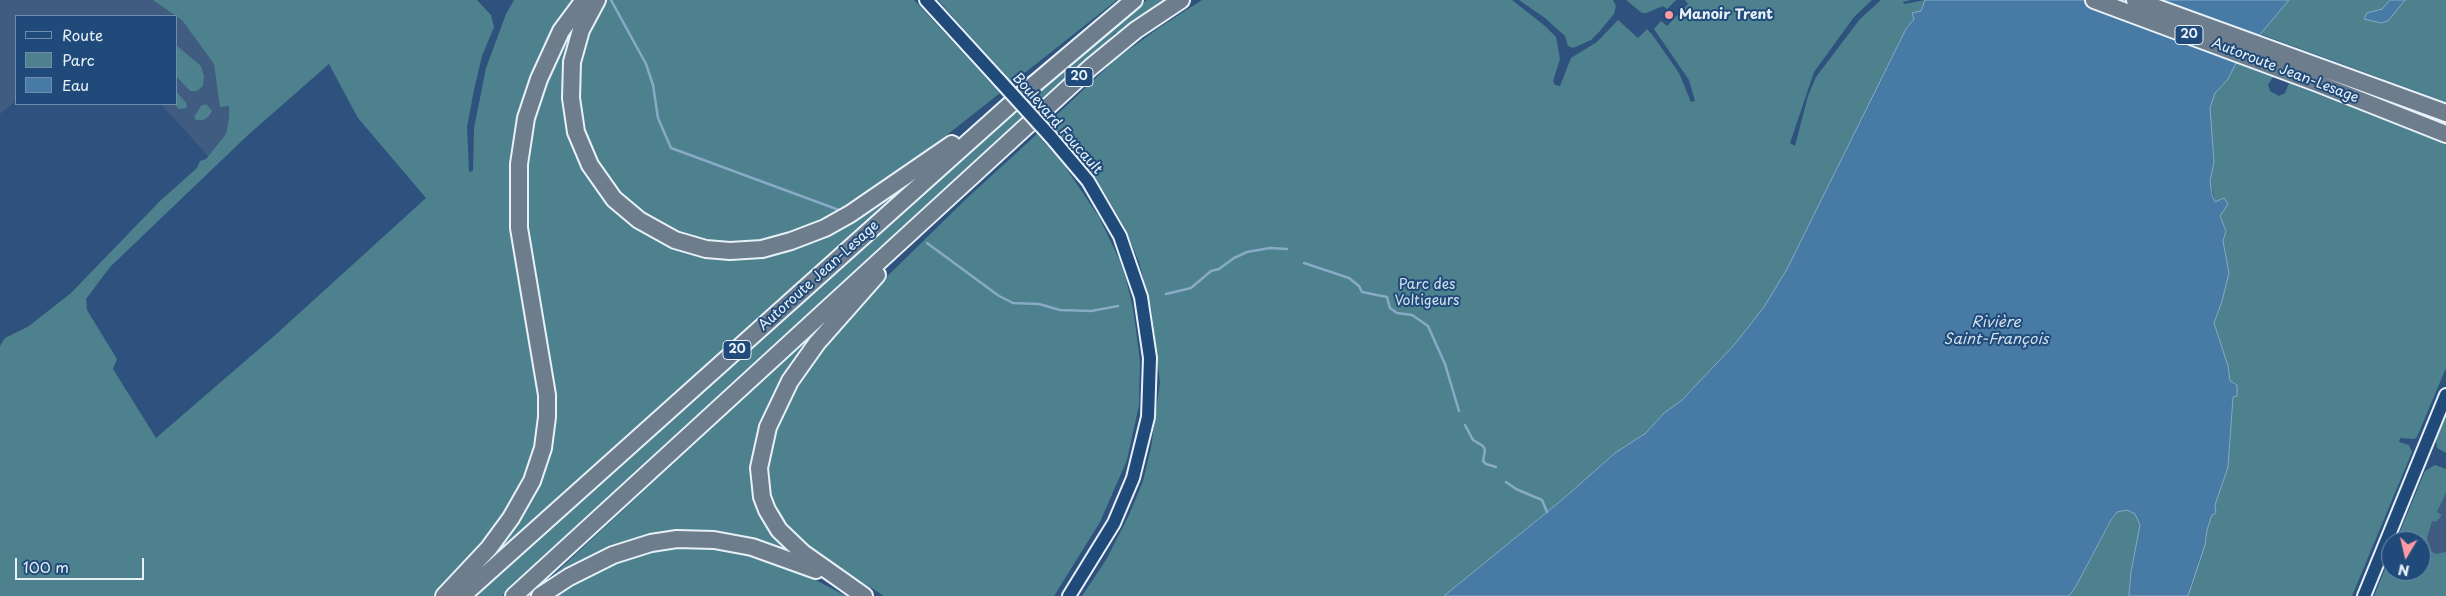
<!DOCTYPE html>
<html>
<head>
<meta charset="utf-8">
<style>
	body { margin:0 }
	#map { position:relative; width:2446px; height:596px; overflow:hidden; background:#2e527d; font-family:"Playpen Sans",sans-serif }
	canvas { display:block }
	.legend { position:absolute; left:15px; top:15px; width:162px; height:90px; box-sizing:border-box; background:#1f4a7a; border:1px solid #6f8dac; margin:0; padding:6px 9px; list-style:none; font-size:15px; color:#e8f1f8 }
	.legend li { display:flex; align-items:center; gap:10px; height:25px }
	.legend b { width:25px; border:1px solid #6f8dac }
	.north { position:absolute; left:2381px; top:531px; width:50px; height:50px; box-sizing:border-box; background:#1f4a7a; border:1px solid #6f8dac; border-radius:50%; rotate:189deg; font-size:14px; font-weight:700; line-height:20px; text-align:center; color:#e8f1f8 }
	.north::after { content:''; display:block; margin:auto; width:18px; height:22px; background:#ff9aa2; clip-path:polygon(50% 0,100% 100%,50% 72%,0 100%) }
	.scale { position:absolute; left:15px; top:558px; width:129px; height:22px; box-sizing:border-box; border:2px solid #e8f1f8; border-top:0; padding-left:6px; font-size:15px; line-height:18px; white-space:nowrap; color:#e8f1f8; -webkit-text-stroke:4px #1f4a7a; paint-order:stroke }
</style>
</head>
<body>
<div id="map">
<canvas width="2446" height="596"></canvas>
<ul class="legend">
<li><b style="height:6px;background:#1f4a7a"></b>Route</li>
<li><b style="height:14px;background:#4e818e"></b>Parc</li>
<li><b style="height:14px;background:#477aa4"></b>Eau</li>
</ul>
<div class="north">N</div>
<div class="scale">100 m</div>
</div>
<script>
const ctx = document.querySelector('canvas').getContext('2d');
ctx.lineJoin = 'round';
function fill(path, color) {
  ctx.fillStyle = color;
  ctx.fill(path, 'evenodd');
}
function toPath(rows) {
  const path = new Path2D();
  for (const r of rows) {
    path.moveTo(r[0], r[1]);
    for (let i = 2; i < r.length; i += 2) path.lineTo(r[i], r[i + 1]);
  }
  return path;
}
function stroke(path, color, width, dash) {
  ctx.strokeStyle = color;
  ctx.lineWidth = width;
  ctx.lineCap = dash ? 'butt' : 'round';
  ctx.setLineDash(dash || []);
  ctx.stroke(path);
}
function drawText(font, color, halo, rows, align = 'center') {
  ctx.font = font + ' "Playpen Sans",sans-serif';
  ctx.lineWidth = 4;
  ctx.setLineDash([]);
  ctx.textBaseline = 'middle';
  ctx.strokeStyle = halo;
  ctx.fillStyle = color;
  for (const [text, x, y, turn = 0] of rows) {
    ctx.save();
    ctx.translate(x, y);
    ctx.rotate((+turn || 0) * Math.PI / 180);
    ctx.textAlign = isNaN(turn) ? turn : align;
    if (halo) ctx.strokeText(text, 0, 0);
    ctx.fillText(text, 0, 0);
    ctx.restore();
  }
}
fill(toPath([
	[0,0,181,0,227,65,229,118,226,134,208,156,161,104,176,104,176,16,16,16,16,101,0,114],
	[2446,493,2446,596,2403,596,2421,571,2421,552,2432,520]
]), '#405c81');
fill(toPath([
	[153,0,477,0,491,15,494,27,482,56,474,90,467,127,469,172,473,171,474,128,486,68,506,14,514,0,574,0,548,39,530,82,513,152,510,190,512,231,538,382,539,414,537,440,524,477,501,519,478,549,435,596,0,596,0,346,5,338,29,326,71,293,160,201,197,168,200,161,206,159,226,134,229,118,229,106,220,107,214,64,182,20],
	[329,64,358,118,426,198,273,337,156,438,113,369,117,359,87,310,86,299,110,267,248,135],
	[604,0,914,0,1000,93,876,191,812,226,778,238,746,244,717,245,665,230,626,202,597,163,581,119,577,82,581,43],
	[938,0,1117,0,1012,83],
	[1147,0,1168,0,1122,28,1119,35,1116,32,1111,37,1109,42,1035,109,1027,99,1133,9],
	[1202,0,1512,0,1545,26,1556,37,1560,59,1553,81,1555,85,1560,86,1571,58,1597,42,1618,20,1638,38,1647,29,1654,37,1679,73,1691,102,1695,101,1689,80,1654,29,1661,21,1667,26,1688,4,1685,0,1872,0,1854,17,1814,72,1790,143,1795,146,1808,96,1816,77,1860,19,1881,0,1911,0,1903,2,1904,4,1925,0,1921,11,1906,29,1787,269,1764,307,1735,344,1681,401,1664,413,1646,433,1615,453,1563,499,1444,596,1082,596,1106,560,1129,515,1143,481,1151,448,1160,382,1151,307,1139,262,1125,228,1094,175,1048,123,1116,59,1160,27],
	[1519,0,1613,0,1616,6,1614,14,1599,32,1591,40,1573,48,1568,46,1565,36,1545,18],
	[1626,0,1676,0,1667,9,1663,6,1646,13,1642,13],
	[2289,0,2446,0,2446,102,2260,34],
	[583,7,567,105,624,214,748,256,887,196,889,201,500,550,497,547,548,443,528,257,524,152,546,70],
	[176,45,201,66,204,76,203,86,197,91,190,91,176,76],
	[2236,63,2273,77,2268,85,2270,91,2279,96,2285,93,2289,83,2446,144,2446,368,2417,437,2414,439,2400,438,2399,442,2409,445,2412,452,2352,596,2188,596,2205,545,2207,530,2212,515,2216,513,2215,505,2228,467,2233,397,2237,395,2237,385,2230,381,2228,366,2214,323,2222,301,2229,273,2223,241,2226,231,2220,216,2223,209,2215,202,2210,181,2214,162,2210,108,2215,93,2228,79],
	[176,91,187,104,186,108,179,109,174,104,176,104],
	[206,104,212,111,209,116,203,120,196,120,194,117,201,106],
	[1015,109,1024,118,502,596,474,596],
	[1037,134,1064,165,1099,217,1120,261,1127,283,1133,308,1140,361,1139,405,1127,460,1100,522,1054,596,884,596,803,544,788,529,775,512,767,494,766,478,767,459,777,424,795,386,825,343,861,302,966,199],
	[816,331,818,333,808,346,754,480,800,557,679,533,535,592],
	[2446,415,2446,453,2437,448,2436,439],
	[2435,465,2446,469,2446,493,2437,512,2442,515,2436,522,2432,521,2427,538,2431,551,2435,554,2446,552,2446,596,2374,596,2391,554,2391,571,2421,571,2421,541,2396,541,2425,471],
	[2128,510,2135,514,2140,525,2131,572,2129,596,2069,596,2076,586,2111,521,2117,512],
	[672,547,712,547,743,551,789,566,846,596,553,596,579,579,641,551]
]), '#4e818e');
const water = toPath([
	[1925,0,2289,0,2236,63,2228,79,2215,93,2210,108,2214,162,2210,181,2212,195,2215,202,2224,198,2228,204,2220,216,2226,231,2223,241,2229,273,2222,301,2214,323,2228,366,2230,381,2237,385,2237,396,2233,397,2228,467,2215,505,2216,513,2212,515,2207,530,2205,545,2188,596,2129,596,2131,572,2140,525,2135,514,2127,510,2117,512,2111,520,2076,586,2069,596,1444,596,1563,499,1615,453,1646,433,1664,413,1681,401,1735,344,1764,307,1787,269,1906,29,1914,19,1912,13,1921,11,1925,0],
	[2390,0,2405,0,2388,21,2381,23,2364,19,2367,13,2382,9,2390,0]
]);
fill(water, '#477aa4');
stroke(water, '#87aac6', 1);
stroke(toPath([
	[611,0,646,64,653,85,658,118,671,148,839,210],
	[927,243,999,296,1013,303,1039,304,1060,310,1091,311,1118,306],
	[1304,263,1349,278,1359,286,1362,292,1387,297,1390,308,1397,313,1412,315,1428,326,1445,364,1459,411],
	[1166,294,1191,288,1211,271,1219,269,1234,258,1247,252,1270,248,1287,249],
	[1465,425,1473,440,1483,446,1485,450,1483,461,1486,464,1496,467],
	[1506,482,1516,489,1542,500,1547,512]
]), '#87aac6', 2.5);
const secondary = toPath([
	[926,0,1000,81],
	[1050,136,1088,181,1120,236,1141,297,1150,358,1148,417,1133,478,1114,523,1069,596],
	[2364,596,2446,395]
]);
const highway = toPath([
	[597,0,581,30,572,62,571,98,576,132,590,165,614,199,639,220,675,240,706,249,730,251,762,249,791,241,825,228,850,214,952,144],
	[2094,0,2317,83,2446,134],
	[2135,0,2446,113],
	[444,596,489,548,511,518,532,481,543,448,547,417,547,395,519,228,519,164,526,118,539,79,561,31,584,0],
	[462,596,1012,103,1134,0],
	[514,596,1091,67,1136,30,1181,0],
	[540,596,569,577,613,555,651,543,677,539,714,540,752,547,816,570],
	[864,596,803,553,779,530,767,510,762,497,759,468,768,427,790,381,817,343,877,275]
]);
stroke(secondary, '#e8f1f8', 16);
stroke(highway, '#e8f1f8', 20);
stroke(secondary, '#1f4a7a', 12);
stroke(highway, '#6d7d8c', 16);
const secondaryBridge = toPath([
	[1000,81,1050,136]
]);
stroke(secondaryBridge, '#e8f1f8', 16, []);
stroke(secondaryBridge, '#1f4a7a', 12);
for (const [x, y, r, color] of [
	[1669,15,5,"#ff9aa2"]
]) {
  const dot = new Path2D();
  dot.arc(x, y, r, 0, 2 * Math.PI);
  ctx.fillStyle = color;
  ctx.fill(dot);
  stroke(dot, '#1f4a7a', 2);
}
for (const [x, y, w] of [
	[2189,35,28],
	[1079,77,28],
	[737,350,28]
]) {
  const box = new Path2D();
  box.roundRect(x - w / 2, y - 9.5, w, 19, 4);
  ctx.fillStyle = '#1f4a7a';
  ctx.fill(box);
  stroke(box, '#e8f1f8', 1);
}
drawText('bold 12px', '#e8f1f8', null, [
	["20",2189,35],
	["20",1079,77],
	["20",737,350]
]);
drawText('bold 14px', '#e8f1f8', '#1f4a7a', [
	["Manoir Trent",1679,15]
], 'left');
drawText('14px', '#e8f1f8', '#1f4a7a', [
	["Autoroute Jean-Lesage",2285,71,21],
	["Boulevard Foucault",1057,124,49],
	["Autoroute Jean-Lesage",819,276,-42]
]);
drawText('14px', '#d1e0e8', '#1f4a7a', [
	["Parc des",1427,285],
	["Voltigeurs",1427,301]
]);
drawText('italic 15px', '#d0dfeb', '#1f4a7a', [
	["Rivière",1996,323],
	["Saint-François",1996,340]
]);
</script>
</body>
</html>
